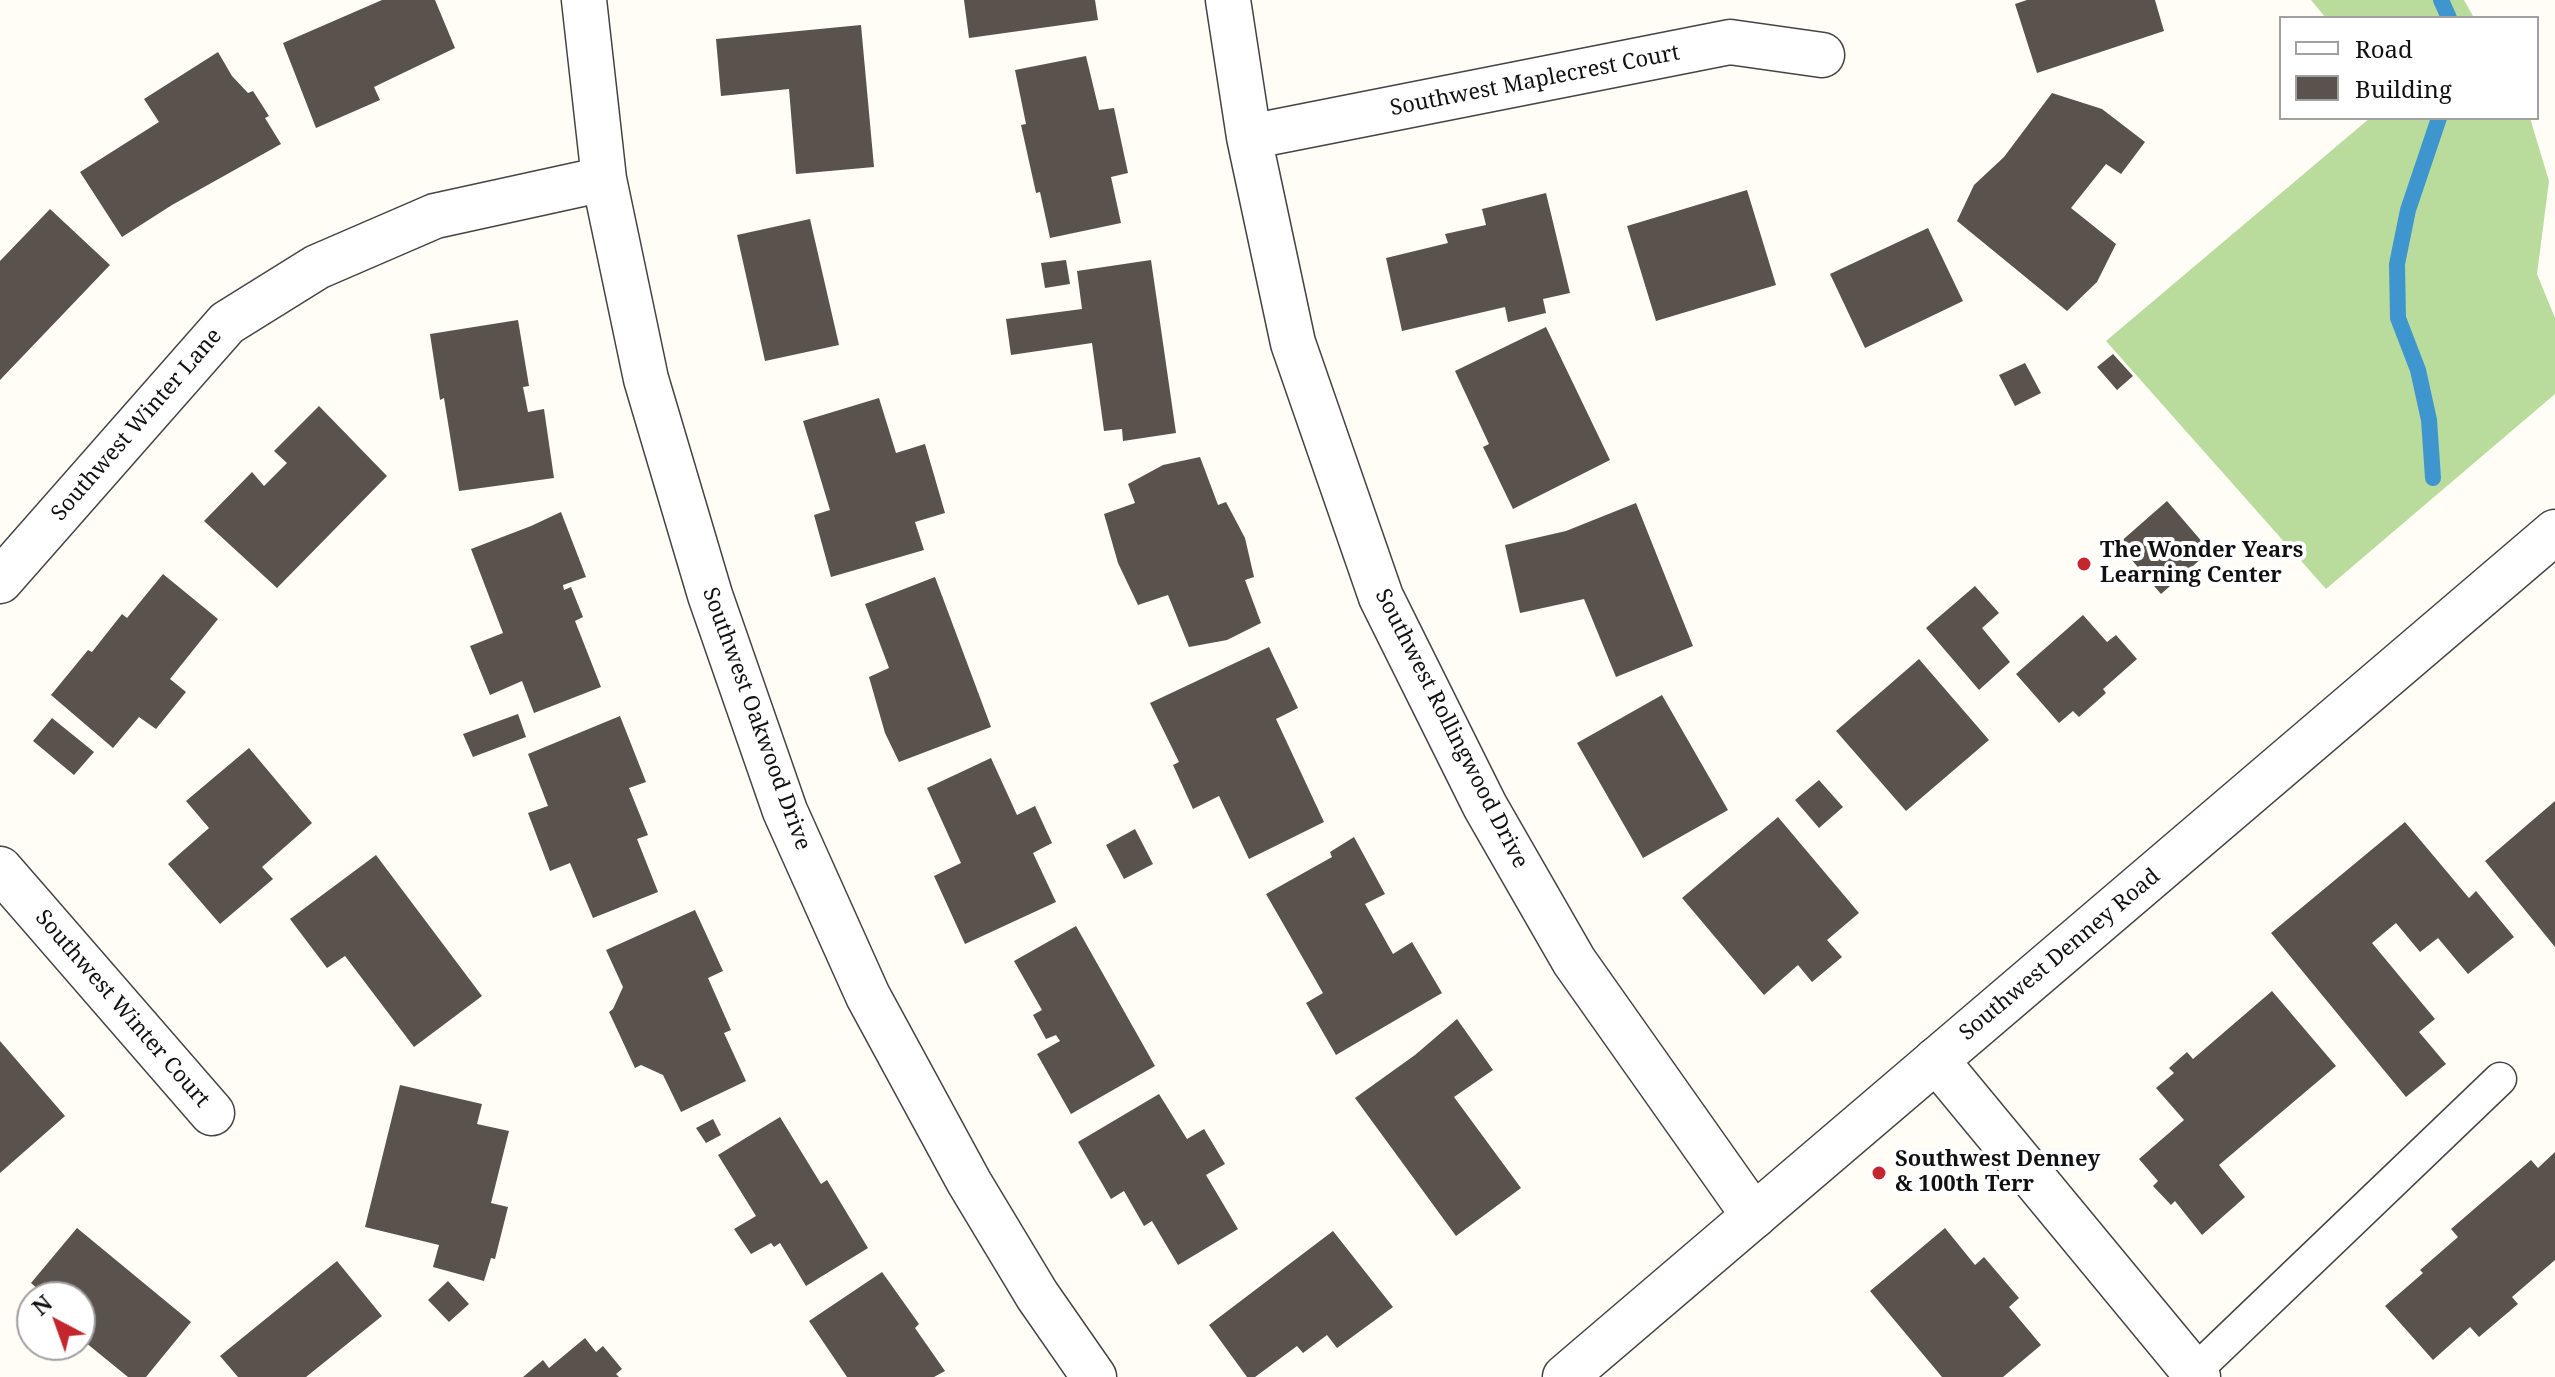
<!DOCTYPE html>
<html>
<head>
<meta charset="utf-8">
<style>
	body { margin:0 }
	#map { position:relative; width:2555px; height:1377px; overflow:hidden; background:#fffdf5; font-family:"Noto Serif",serif }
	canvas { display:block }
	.legend { position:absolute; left:2279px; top:16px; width:260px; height:104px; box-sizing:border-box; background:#fff; border:2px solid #a0a0a0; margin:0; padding:10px 14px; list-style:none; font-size:24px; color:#111 }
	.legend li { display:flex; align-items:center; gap:16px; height:40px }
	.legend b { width:40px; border:2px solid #a0a0a0 }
	.north { position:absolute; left:16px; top:1281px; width:80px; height:80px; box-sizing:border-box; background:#fff; border:2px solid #a0a0a0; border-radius:50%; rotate:319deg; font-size:22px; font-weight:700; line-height:32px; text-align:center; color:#111 }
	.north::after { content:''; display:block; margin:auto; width:28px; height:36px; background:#c4262e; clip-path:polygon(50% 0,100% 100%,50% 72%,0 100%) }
</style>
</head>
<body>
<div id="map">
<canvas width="2555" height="1377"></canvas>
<ul class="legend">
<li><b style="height:10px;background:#fff"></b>Road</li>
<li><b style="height:22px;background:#5a524d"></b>Building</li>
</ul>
<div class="north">N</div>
</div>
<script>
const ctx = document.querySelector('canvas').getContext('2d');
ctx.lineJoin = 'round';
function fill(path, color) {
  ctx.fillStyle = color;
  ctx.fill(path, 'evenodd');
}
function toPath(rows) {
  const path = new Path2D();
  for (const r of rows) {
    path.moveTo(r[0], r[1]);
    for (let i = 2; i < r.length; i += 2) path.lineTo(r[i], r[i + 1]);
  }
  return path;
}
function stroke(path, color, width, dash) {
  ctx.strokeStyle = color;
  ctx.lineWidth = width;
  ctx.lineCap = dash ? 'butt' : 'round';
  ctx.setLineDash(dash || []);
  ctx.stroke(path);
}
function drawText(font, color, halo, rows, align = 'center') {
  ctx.font = font + ' "Noto Serif",serif';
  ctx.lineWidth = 8;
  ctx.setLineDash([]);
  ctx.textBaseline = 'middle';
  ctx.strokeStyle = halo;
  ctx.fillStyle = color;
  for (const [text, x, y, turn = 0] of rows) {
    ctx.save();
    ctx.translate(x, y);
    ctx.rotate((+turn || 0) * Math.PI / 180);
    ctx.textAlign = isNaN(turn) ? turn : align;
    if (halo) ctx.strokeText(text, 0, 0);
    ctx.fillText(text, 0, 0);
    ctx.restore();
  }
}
fill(toPath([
	[2311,0,2464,0,2474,18,2326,18],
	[2370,118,2530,118,2549,181,2537,274,2555,318,2555,394,2326,589,2106,341]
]), '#b9dc9c');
stroke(toPath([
	[2441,0,2449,18],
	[2433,478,2429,420,2418,370,2398,318,2397,264,2408,210,2439,118]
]), '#3f96cf', 16);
fill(toPath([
	[382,0,435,0,455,48,374,87,380,100,316,128,283,43],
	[964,0,1095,0,1098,20,969,38],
	[2027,0,2155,0,2164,31,2037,73,2015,4],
	[861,25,874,167,796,174,789,89,721,96,716,39],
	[218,52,232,76,248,93,253,91,269,116,265,118,281,144,172,205,122,237,80,172,159,122,144,99],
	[1086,56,1099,110,1114,108,1128,173,1111,177,1121,223,1050,238,1040,192,1036,193,1021,125,1026,124,1015,70],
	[2052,93,2102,109,2145,142,2121,174,2106,164,2071,208,2116,244,2097,282,2067,311,1957,221,1974,185,2004,157],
	[1747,190,1776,285,1656,321,1627,226],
	[1546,193,1570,293,1543,299,1546,313,1508,322,1505,307,1402,331,1386,258,1448,243,1445,234,1486,225,1482,209],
	[50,209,110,265,0,380,0,261],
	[810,219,839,345,765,361,737,235],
	[1928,228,1963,301,1865,348,1830,274],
	[1066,260,1070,284,1045,288,1041,263],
	[1151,260,1176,433,1123,441,1122,429,1104,431,1092,343,1011,355,1006,319,1082,309,1077,271],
	[518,320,529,386,523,387,528,412,544,409,554,478,459,491,444,398,440,400,430,334],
	[1546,327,1610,460,1513,509,1483,447,1489,444,1455,371],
	[2113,354,2133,376,2117,390,2097,367],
	[2025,363,2041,393,2015,406,1999,375],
	[879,398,896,453,925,444,945,513,915,522,924,550,831,577,814,515,830,510,803,421],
	[319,406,387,476,277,588,204,521,252,472,264,486,287,463,274,451],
	[1200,457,1218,505,1226,502,1245,538,1254,577,1245,580,1261,623,1227,640,1189,647,1168,595,1138,605,1118,563,1104,514,1135,503,1128,484,1163,465],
	[2167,501,2210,551,2161,594,2118,544],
	[1636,503,1693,646,1616,677,1584,599,1520,613,1505,545,1566,531],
	[561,512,586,577,563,585,564,590,571,587,583,617,575,621,601,687,534,713,522,681,490,695,470,646,503,633,471,549,531,526],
	[163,574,218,619,170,679,186,692,156,729,139,717,113,748,51,695,88,650,92,652,122,614,127,618],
	[935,577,991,727,899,762,885,733,869,677,889,668,865,604],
	[1975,586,1999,613,1982,628,2010,662,1979,690,1926,628],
	[2083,615,2107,642,2116,635,2137,659,2103,689,2106,693,2079,717,2073,711,2059,723,2016,674],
	[1269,647,1298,708,1276,719,1324,822,1249,859,1219,796,1193,809,1173,765,1179,762,1150,703],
	[1919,659,1989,740,1906,811,1836,731],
	[1662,695,1728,810,1643,858,1577,743],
	[518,714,526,737,473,757,463,734],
	[620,716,646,782,629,788,648,835,637,839,658,892,593,918,570,863,550,871,528,813,548,806,528,754],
	[52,718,94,752,74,775,33,741],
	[249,748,312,823,262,867,273,879,220,924,168,864,209,828,186,801],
	[991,758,1017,815,1035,806,1052,843,1033,853,1056,902,965,944,934,876,961,863,927,788],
	[1819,780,1843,807,1819,828,1795,800],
	[2555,801,2555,947,2485,861],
	[1778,817,1859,913,1827,940,1842,957,1812,982,1798,965,1764,995,1682,898],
	[2405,822,2469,898,2476,891,2514,937,2468,974,2438,938,2420,952,2396,923,2372,943,2435,1019,2419,1032,2446,1064,2406,1097,2271,933],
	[1135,829,1153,864,1124,879,1106,845],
	[1354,837,1385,894,1365,904,1393,954,1412,942,1442,993,1336,1055,1306,1003,1323,993,1266,894,1332,857,1330,852],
	[376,855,482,996,414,1047,345,956,327,968,290,919],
	[695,910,723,971,708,978,731,1030,724,1033,746,1081,681,1112,663,1075,641,1065,635,1068,609,1012,613,1009,623,987,606,950],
	[1076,926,1155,1066,1071,1114,1037,1054,1060,1041,1056,1035,1046,1039,1033,1015,1042,1010,1014,961],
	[2272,991,2336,1066,2219,1165,2245,1197,2202,1235,2175,1201,2171,1205,2153,1186,2158,1181,2139,1159,2184,1120,2156,1088,2174,1073,2169,1068,2187,1052,2193,1059],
	[1457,1019,1493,1070,1454,1097,1521,1188,1456,1236,1355,1098,1415,1055],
	[0,1041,65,1116,0,1173],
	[400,1085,482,1104,477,1124,509,1131,491,1203,508,1207,495,1259,491,1258,484,1281,433,1267,439,1245,365,1227],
	[1159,1094,1187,1139,1204,1129,1225,1164,1206,1175,1238,1229,1178,1265,1152,1221,1144,1226,1124,1191,1111,1199,1078,1142],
	[780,1117,821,1184,827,1180,868,1248,806,1286,780,1243,774,1247,771,1243,751,1254,734,1229,756,1216,718,1155],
	[713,1119,721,1135,706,1143,696,1128],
	[2555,1152,2555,1260,2512,1297,2518,1304,2479,1337,2470,1327,2433,1360,2385,1306,2423,1273,2420,1270,2458,1237,2451,1229,2531,1160,2538,1168],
	[77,1228,191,1322,146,1377,128,1377,80,1338,80,1297,47,1297,31,1283],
	[1945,1228,1975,1265,1984,1257,2019,1298,2009,1307,2041,1345,2003,1377,1942,1377,1870,1291],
	[1333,1231,1393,1307,1337,1348,1327,1335,1303,1353,1297,1346,1255,1377,1247,1377,1209,1325],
	[337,1261,382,1316,306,1377,238,1377,220,1356],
	[882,1272,919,1324,915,1328,945,1371,934,1377,847,1377,809,1321],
	[448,1281,469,1304,449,1322,428,1300],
	[585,1338,596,1352,603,1346,622,1369,616,1374,619,1377,523,1377,543,1360,549,1368]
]), '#5a524d');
const service = toPath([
	[2194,1372,2500,1079]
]);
const minor = toPath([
	[584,0,604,179,646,379,710,595,785,811,868,996,969,1182,1037,1295,1094,1377],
	[1228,0,1249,137,1293,343,1381,597,1485,806,1574,961,1754,1216],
	[1249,137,1730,42,1822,55],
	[0,581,227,323,317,267,435,216,604,179],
	[0,869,212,1113],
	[1936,1060,2198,1377]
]);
const tertiary = toPath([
	[1565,1377,2555,532]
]);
stroke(service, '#444', 35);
stroke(minor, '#444', 47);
stroke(tertiary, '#444', 47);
stroke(service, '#fff', 32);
stroke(minor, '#fff', 44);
stroke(tertiary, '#fff', 44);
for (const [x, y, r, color] of [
	[2084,564,8,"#c4262e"],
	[1879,1173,8,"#c4262e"]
]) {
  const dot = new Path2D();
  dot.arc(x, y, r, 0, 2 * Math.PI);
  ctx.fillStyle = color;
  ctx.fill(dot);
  stroke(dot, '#fff', 3);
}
drawText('22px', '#111', '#fff', [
	["Southwest Maplecrest Court",1535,81,-11],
	["Southwest Winter Lane",137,425,-49],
	["Southwest Oakwood Drive",756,719,70],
	["Southwest Rollingwood Drive",1451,729,63],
	["Southwest Denney Road",2060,955,-40],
	["Southwest Winter Court",122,1009,49]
]);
drawText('bold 22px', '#111', '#fff', [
	["The Wonder Years",2100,551],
	["Learning Center",2100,576],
	["Southwest Denney",1895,1160],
	["& 100th Terr",1895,1185]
], 'left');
</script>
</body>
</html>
